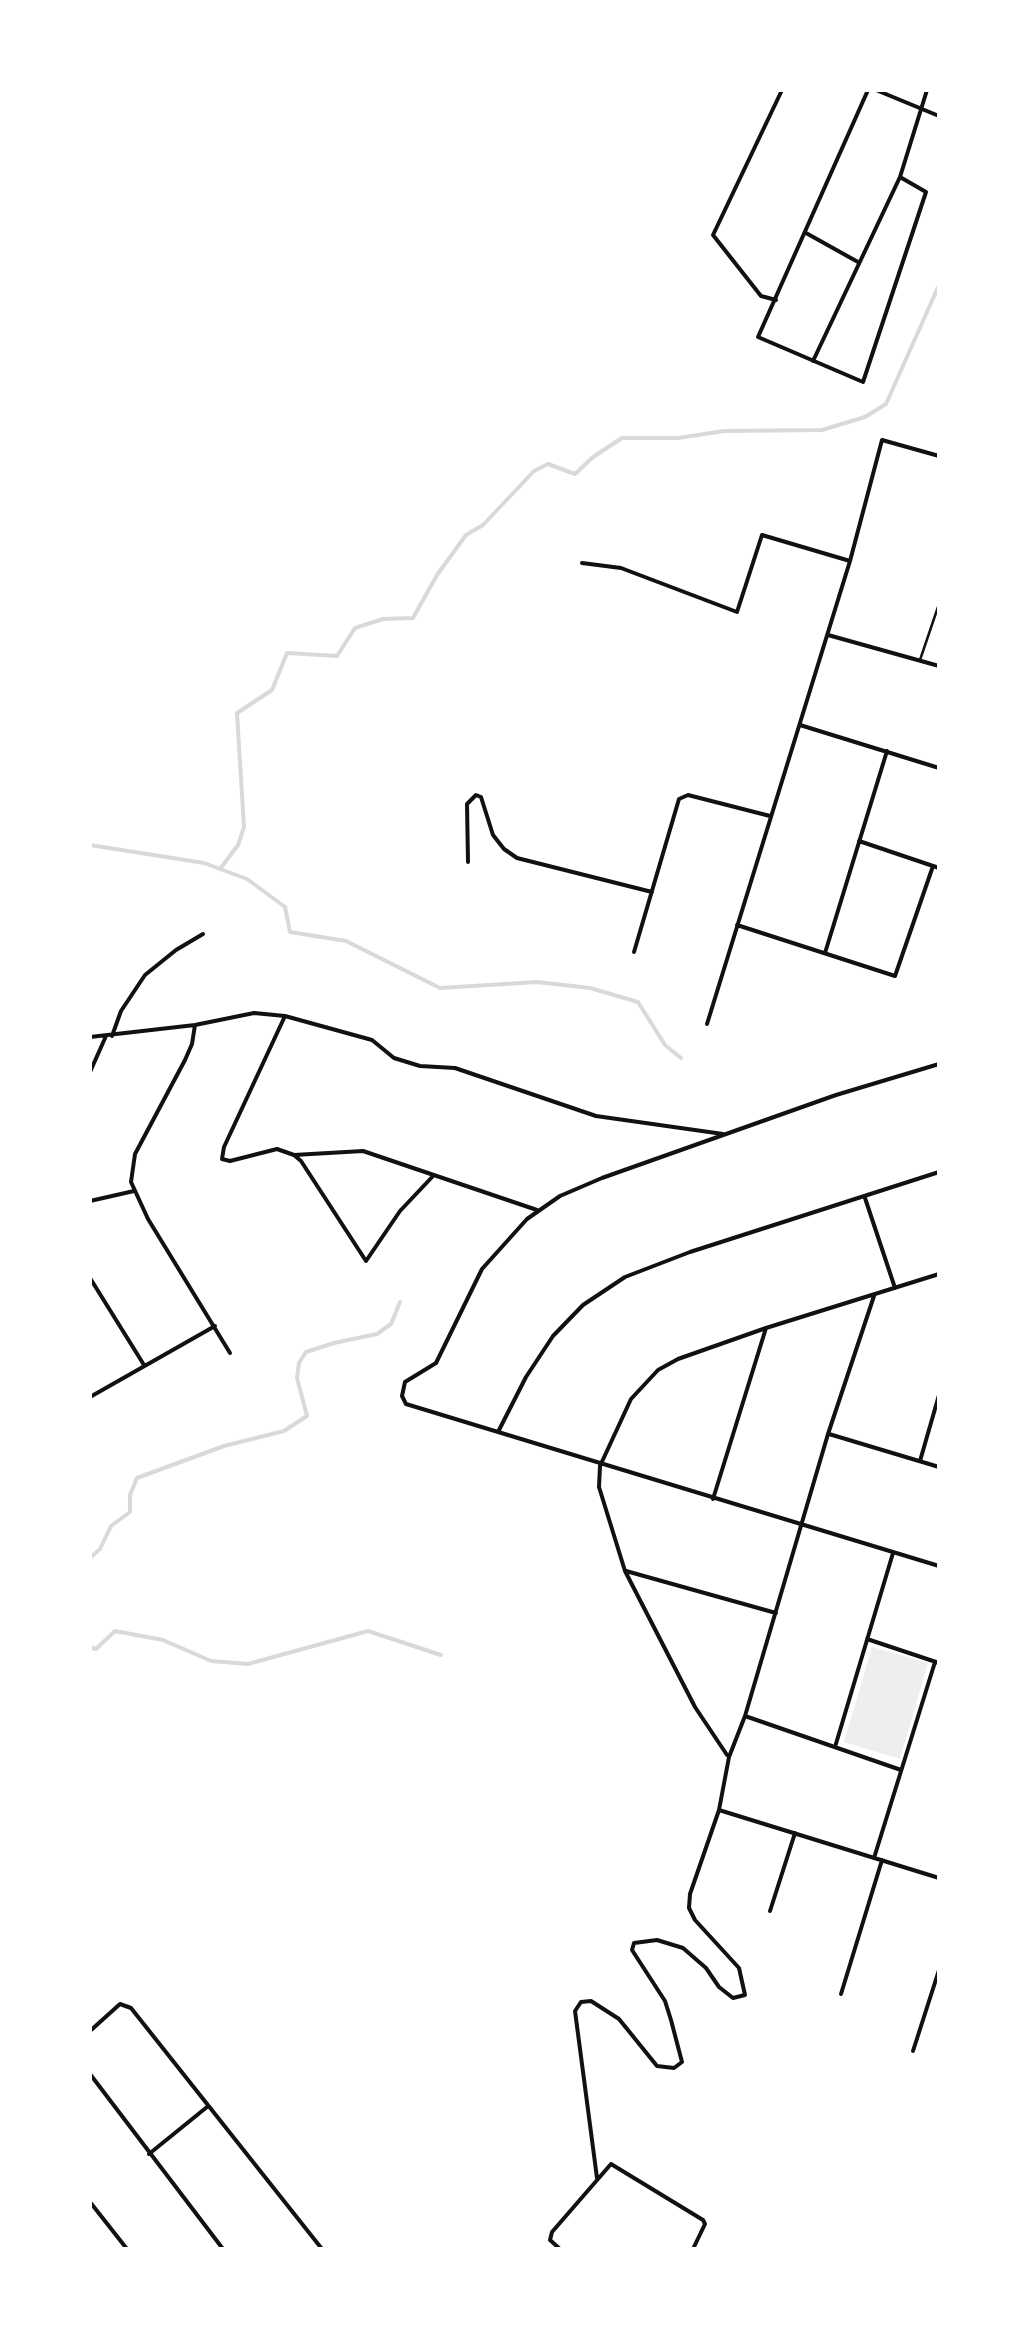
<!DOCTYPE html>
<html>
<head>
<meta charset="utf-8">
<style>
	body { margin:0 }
	#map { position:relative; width:1029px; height:2339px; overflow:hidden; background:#fff; font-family:"Sofia Sans Condensed",sans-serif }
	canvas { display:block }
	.frame { position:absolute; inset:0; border:92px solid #fff; pointer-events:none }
</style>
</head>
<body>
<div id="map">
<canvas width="1029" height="2339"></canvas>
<div class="frame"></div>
</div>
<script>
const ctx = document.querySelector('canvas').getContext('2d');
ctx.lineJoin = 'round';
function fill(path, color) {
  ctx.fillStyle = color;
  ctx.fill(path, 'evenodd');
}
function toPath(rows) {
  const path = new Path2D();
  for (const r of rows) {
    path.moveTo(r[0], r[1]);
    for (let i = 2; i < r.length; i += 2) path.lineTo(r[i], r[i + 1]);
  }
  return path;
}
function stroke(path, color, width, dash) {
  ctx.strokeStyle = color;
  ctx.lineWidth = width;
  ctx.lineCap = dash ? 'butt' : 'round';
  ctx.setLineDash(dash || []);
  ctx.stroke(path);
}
fill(toPath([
	[872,1647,928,1663,900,1759,844,1742]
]), '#eee');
stroke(toPath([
	[90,845,204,863,247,879,285,907,290,932,346,941,440,988,537,982,590,988,638,1002,665,1045,681,1058],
	[220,869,238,845,244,827,237,713,272,690,287,653,337,656,355,628,383,619,413,618,437,575,466,535,483,525,534,471,548,464,575,474,593,457,622,438,678,438,724,431,822,430,865,417,886,404,939,285],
	[90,1558,100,1549,111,1526,130,1512,130,1495,137,1478,224,1446,284,1431,307,1416,297,1378,299,1363,306,1352,334,1343,377,1334,391,1324,400,1302],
	[90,1647,96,1649,115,1631,163,1640,211,1661,248,1664,368,1631,441,1655]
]), '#d9d9d9', 4);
stroke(toPath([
	[920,660,939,604]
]), '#111', 2.5);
stroke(toPath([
	[868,90,758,337,863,382,926,192,900,177],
	[876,90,939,116],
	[806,233,858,262],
	[776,300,761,296,713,235,782,90],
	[813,361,900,177,927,90],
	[582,563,621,568,737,612,762,535,850,561],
	[828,635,939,666],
	[800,725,939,768],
	[859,841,939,868],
	[468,862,467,804,476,795,481,797,493,835,504,849,517,858,652,892],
	[737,925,895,976,933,866],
	[634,952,679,799,688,795,770,816],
	[825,953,887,751],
	[285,1016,224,1147,222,1159,230,1161,277,1149,294,1155,363,1151,537,1210],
	[707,1024,850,561,882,440,939,456],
	[195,1025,192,1044,185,1060,135,1154,131,1182,148,1219,230,1353],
	[112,1036,121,1011,145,975,176,950,203,934],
	[90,1037,195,1025,254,1013,285,1016,372,1040,394,1058,420,1066,455,1068,596,1116,723,1134],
	[939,1064,836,1095,602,1178,560,1196,527,1219,482,1269,436,1363,405,1382,402,1396,406,1404,939,1566],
	[90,1072,106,1036],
	[294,1155,301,1161,366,1261,400,1211,434,1175],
	[865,1198,895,1288],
	[90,1201,134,1191],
	[90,1278,144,1365],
	[90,1397,215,1326],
	[498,1432,526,1377,553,1336,583,1305,625,1277,690,1252,939,1172],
	[829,1434,939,1467],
	[920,1461,939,1395],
	[713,1499,766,1328],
	[626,1571,776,1613],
	[867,1639,939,1663],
	[745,1716,901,1770],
	[835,1747,893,1553],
	[727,1755,695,1707,625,1571,599,1487,600,1466,631,1399,658,1370,678,1359,766,1328,939,1274],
	[719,1810,939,1878],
	[874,1858,935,1662],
	[770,1911,795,1833],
	[841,1994,882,1860],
	[90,2031,120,2004,131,2008,322,2249],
	[913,2051,939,1970],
	[90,2074,223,2249],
	[149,2154,207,2107],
	[597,2178,575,2011,581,2002,591,2001,619,2019,657,2066,674,2068,682,2062,671,2020,665,2001,632,1950,634,1943,657,1940,683,1948,706,1968,719,1987,733,1998,745,1995,739,1968,695,1920,689,1908,690,1894,719,1810,729,1757,745,1716,828,1434,874,1296],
	[90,2202,127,2249],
	[560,2249,550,2240,552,2232,611,2164,703,2220,705,2224,693,2249]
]), '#111', 4);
</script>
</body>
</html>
